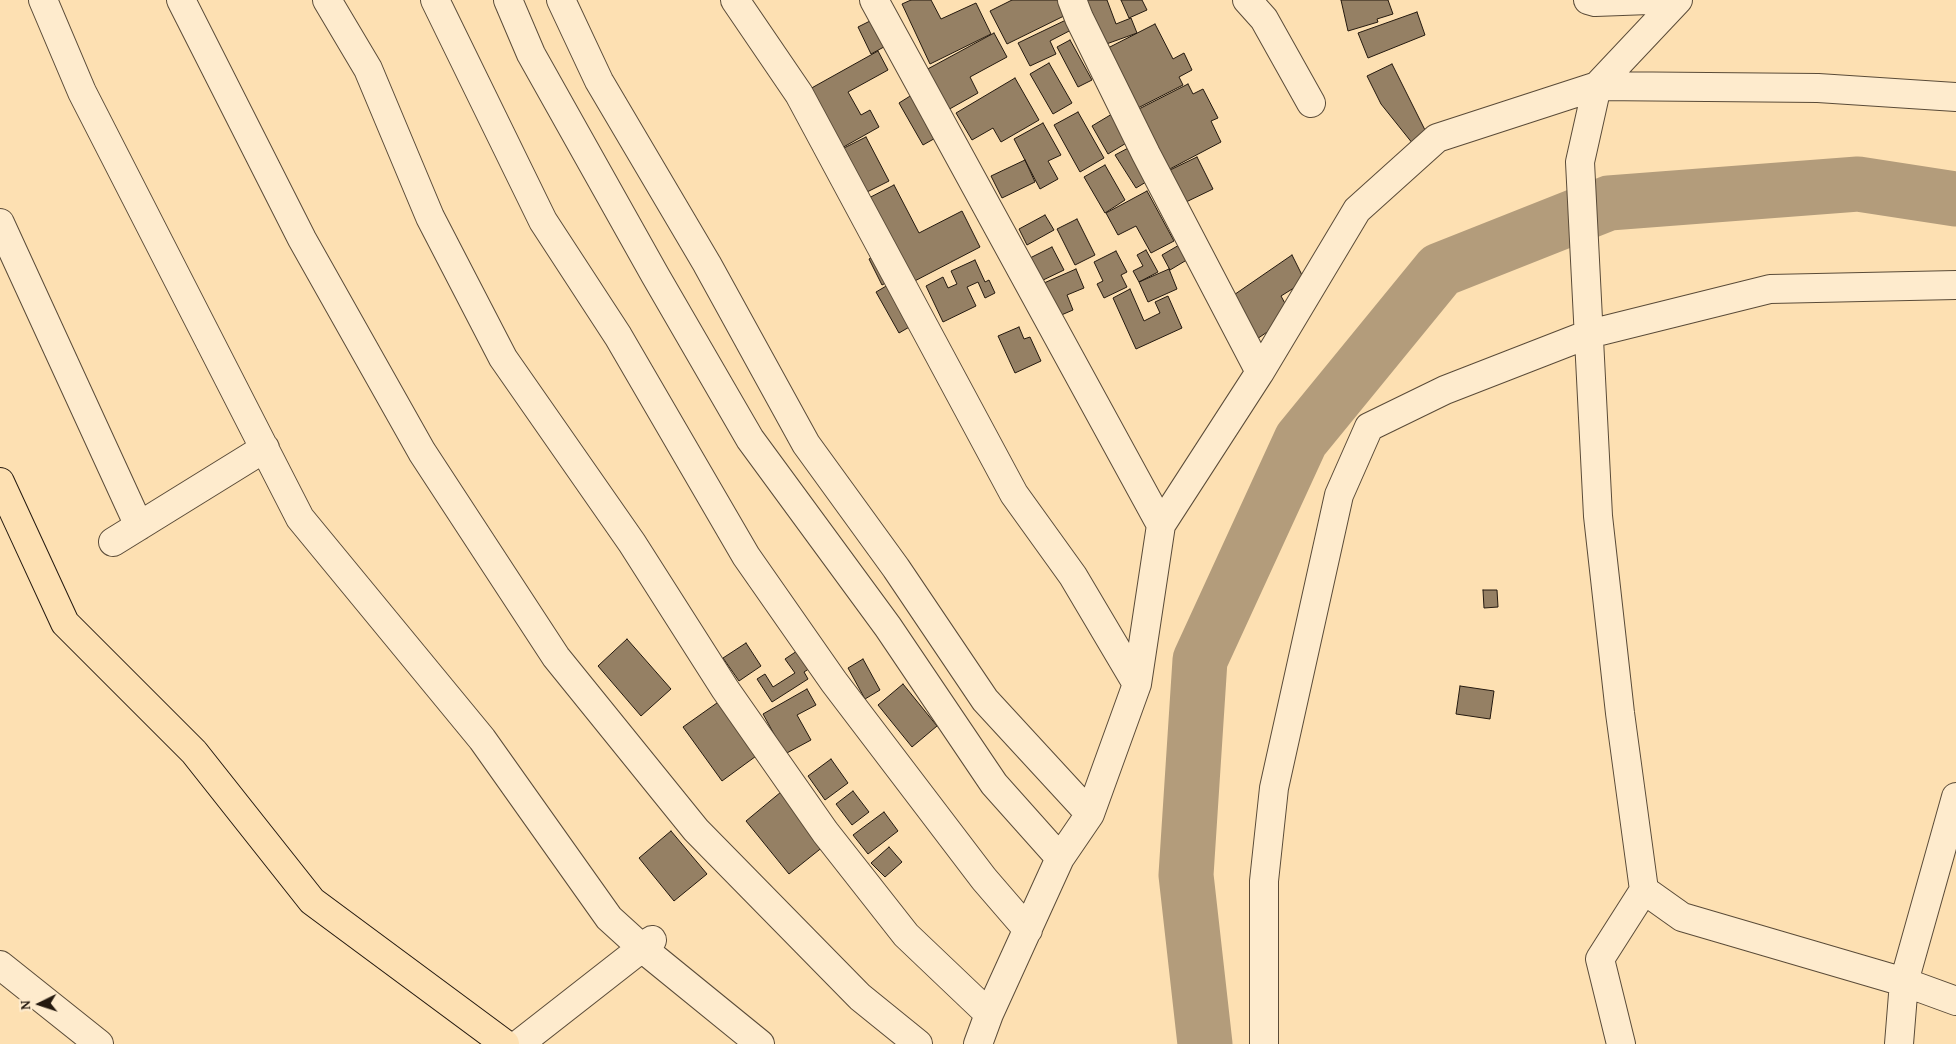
<!DOCTYPE html>
<html>
<head>
<meta charset="utf-8">
<style>
	body { margin:0 }
	#map { position:relative; width:1956px; height:1044px; overflow:hidden; background:#fde0b2; font-family:"Gentium Book Plus",serif }
	canvas { display:block }
	.north { position:absolute; left:15px; top:979px; width:50px; height:50px; -webkit-text-stroke:4px #feebcd; paint-order:stroke; rotate:266deg; font-size:14px; font-weight:700; line-height:20px; text-align:center; color:#24190f }
	.north::after { content:''; display:block; margin:auto; width:18px; height:22px; background:#24190f; clip-path:polygon(50% 0,100% 100%,50% 72%,0 100%) }
</style>
</head>
<body>
<div id="map">
<canvas width="1956" height="1044"></canvas>
<div class="north">N</div>
</div>
<script>
const ctx = document.querySelector('canvas').getContext('2d');
ctx.lineJoin = 'round';
function toPath(rows) {
  const path = new Path2D();
  for (const r of rows) {
    path.moveTo(r[0], r[1]);
    for (let i = 2; i < r.length; i += 2) path.lineTo(r[i], r[i + 1]);
  }
  return path;
}
function stroke(path, color, width, dash) {
  ctx.strokeStyle = color;
  ctx.lineWidth = width;
  ctx.lineCap = dash ? 'butt' : 'round';
  ctx.setLineDash(dash || []);
  ctx.stroke(path);
}
function fill(path, color) {
  ctx.fillStyle = color;
  ctx.fill(path, 'evenodd');
}
stroke(toPath([
	[1205,1044,1186,875,1200,660,1301,440,1440,270,1609,203,1858,184,1956,199]
]), '#b39c7b', 55);
const building = toPath([
	[911,0,931,0,941,19,976,3,991,34,930,64,902,4,911,0],
	[1012,0,1063,0,1070,13,1007,44,990,11,1012,0],
	[1081,0,1107,0,1116,24,1131,18,1137,33,1098,47,1081,0],
	[1121,0,1142,0,1147,10,1129,18,1121,0],
	[1341,0,1388,0,1393,14,1377,19,1378,22,1348,31,1341,0],
	[1417,12,1425,35,1368,58,1358,33,1417,12],
	[880,16,893,42,871,54,858,27,880,16],
	[1068,19,1073,29,1050,41,1056,54,1030,66,1018,43,1068,19],
	[1155,24,1173,59,1184,53,1192,70,1179,77,1183,85,1134,110,1104,50,1155,24],
	[994,33,1007,57,970,77,978,93,946,111,924,71,994,33],
	[1070,40,1092,80,1078,87,1057,47,1070,40],
	[878,51,888,70,848,92,861,115,870,110,879,127,840,149,808,90,878,51],
	[1049,63,1072,103,1053,114,1030,74,1049,63],
	[1392,64,1428,136,1413,144,1381,104,1367,76,1392,64],
	[1015,78,1039,120,1001,142,993,128,972,140,956,113,1015,78],
	[1188,84,1193,94,1203,89,1218,118,1211,121,1221,142,1168,170,1135,111,1188,84],
	[915,93,939,136,923,145,899,103,915,93],
	[1078,112,1104,158,1080,172,1054,125,1078,112],
	[1112,114,1128,142,1108,154,1092,126,1112,114],
	[1043,123,1061,155,1048,161,1058,179,1040,189,1014,139,1043,123],
	[866,137,889,181,861,195,838,151,866,137],
	[1132,146,1151,179,1136,188,1115,155,1132,146],
	[1197,157,1213,189,1186,202,1170,170,1197,157],
	[1025,160,1035,182,1002,198,991,176,1025,160],
	[1105,165,1125,200,1105,213,1084,177,1105,165],
	[894,185,919,233,962,211,980,247,907,285,863,201,894,185],
	[1147,191,1174,241,1151,253,1136,226,1118,235,1106,213,1147,191],
	[1045,215,1054,230,1027,245,1019,229,1045,215],
	[1077,219,1095,255,1075,265,1057,229,1077,219],
	[1186,241,1195,255,1170,270,1162,255,1186,241],
	[1052,247,1064,270,1039,282,1028,259,1052,247],
	[1146,250,1158,272,1139,282,1133,271,1143,266,1137,255,1146,250],
	[1116,251,1127,272,1121,275,1127,287,1104,298,1097,284,1103,281,1094,262,1116,251],
	[881,252,895,278,882,285,869,259,881,252],
	[1292,255,1305,281,1281,296,1288,309,1278,314,1282,322,1251,343,1228,299,1292,255],
	[975,260,985,282,989,280,995,293,985,298,978,282,967,287,976,306,943,322,926,286,943,277,948,288,957,284,951,271,975,260],
	[1076,269,1084,288,1067,295,1073,310,1059,316,1044,283,1076,269],
	[1169,269,1177,289,1148,302,1139,282,1169,269],
	[888,285,911,326,899,333,876,292,888,285],
	[1130,289,1144,321,1160,313,1155,302,1168,296,1182,328,1136,349,1113,298,1130,289],
	[1019,327,1024,339,1030,337,1041,361,1015,373,998,336,1019,327],
	[1483,590,1497,590,1498,607,1484,608,1483,590],
	[627,639,671,689,641,716,598,666,627,639],
	[746,643,761,666,739,681,723,658,746,643],
	[803,647,815,665,804,672,808,679,772,702,757,679,765,674,773,687,795,673,785,659,803,647],
	[863,659,880,690,865,699,848,668,863,659],
	[903,684,937,726,912,747,878,705,903,684],
	[1460,686,1494,691,1490,719,1456,714,1460,686],
	[807,689,816,705,797,715,811,740,785,754,763,714,807,689],
	[724,698,763,751,722,781,683,727,724,698],
	[831,759,848,783,825,800,808,776,831,759],
	[853,791,869,812,852,825,836,804,853,791],
	[781,792,824,846,789,874,746,821,781,792],
	[884,812,898,831,868,854,853,835,884,812],
	[671,831,707,874,674,901,639,858,671,831],
	[889,847,902,862,885,877,871,863,889,847]
]);
fill(building, '#958064');
stroke(building, '#24190f', 1);
const minor = toPath([
	[43,0,82,92,300,518,482,739,609,918,642,948,760,1044],
	[181,0,302,239,422,452,556,657,696,830,860,997,918,1044],
	[327,0,368,69,430,217,503,358,632,543,725,689,825,832,906,935,989,1014],
	[435,0,543,221,618,336,746,556,834,682,984,879,1028,930],
	[508,0,531,54,655,275,750,439,888,627,994,784,1060,858],
	[561,0,599,81,707,264,806,444,896,568,985,700,1090,814],
	[735,0,799,94,1014,494,1073,576,1137,684],
	[874,0,1161,525],
	[1072,0,1079,18,1146,154,1260,372],
	[1247,0,1264,19,1311,103],
	[1588,0,1595,2,1649,0],
	[0,223,139,526],
	[113,542,265,448],
	[1644,890,1682,917,1904,982,1956,1001],
	[0,965,99,1044],
	[519,1044,652,940],
	[978,1044,989,1014,1060,858,1090,814,1137,684,1161,525,1260,372,1357,210,1437,138,1597,86,1818,88,1956,97],
	[1264,1044,1264,881,1274,788,1339,495,1369,427,1445,390,1589,334,1770,289,1956,285],
	[1621,1044,1600,959,1644,890,1620,713,1598,516,1580,162,1597,86,1678,0],
	[1899,1044,1904,982,1956,797]
]);
const major = toPath([
	[0,482,65,623,194,752,312,901,505,1044]
]);
stroke(minor, '#5a4b38', 30);
stroke(major, '#24190f', 30);
stroke(minor, '#feebcd', 28);
stroke(major, '#fde0b2', 28);
</script>
</body>
</html>
